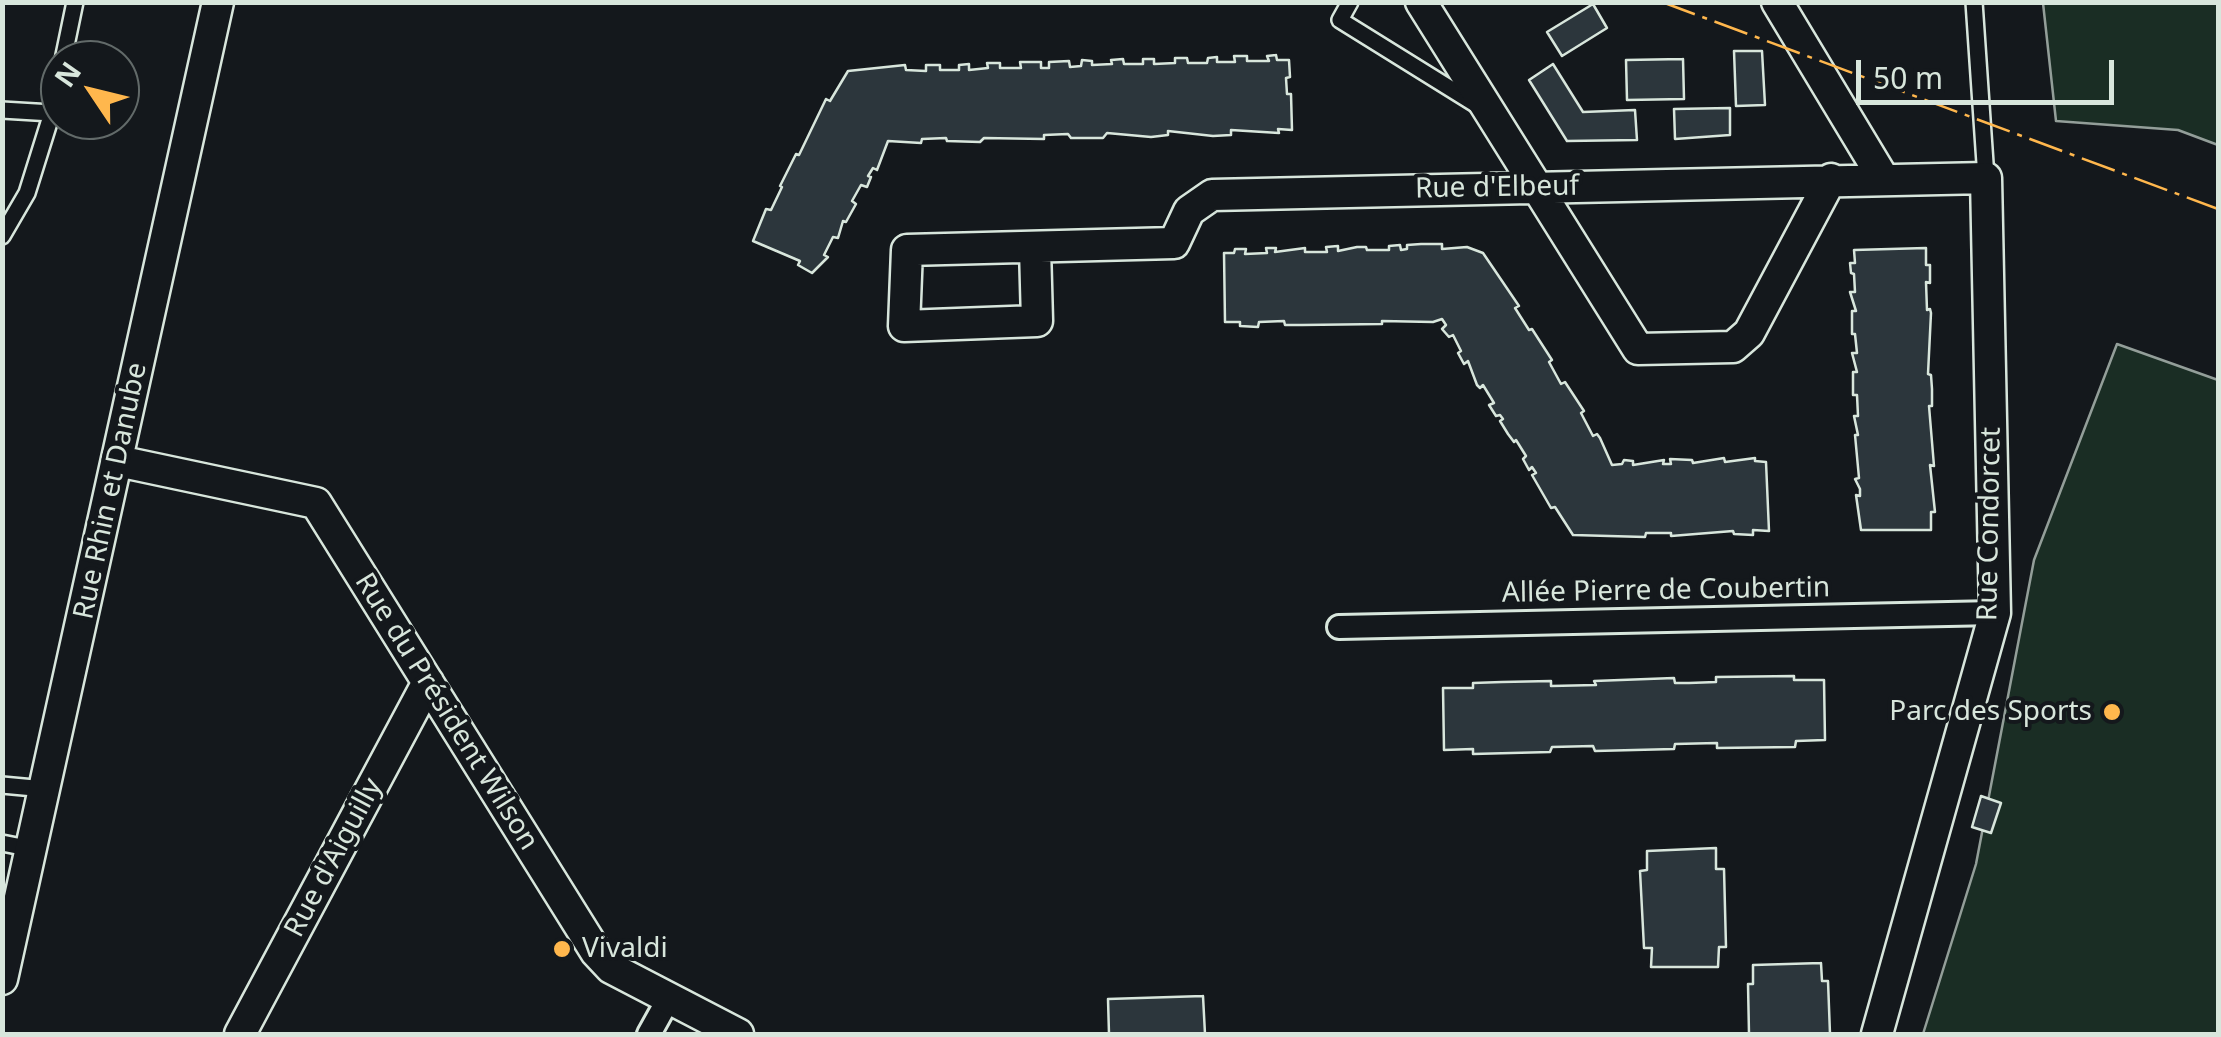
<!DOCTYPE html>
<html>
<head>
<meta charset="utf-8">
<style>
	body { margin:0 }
	#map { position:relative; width:2221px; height:1037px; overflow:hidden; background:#14181c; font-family:"Noto Sans",sans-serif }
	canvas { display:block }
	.frame { position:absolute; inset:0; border:5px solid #d8e6dc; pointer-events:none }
	.north { position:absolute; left:40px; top:40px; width:100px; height:100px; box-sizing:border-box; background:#14181c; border:2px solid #626a69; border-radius:50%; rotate:305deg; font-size:28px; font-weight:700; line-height:40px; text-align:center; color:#d8e6dc }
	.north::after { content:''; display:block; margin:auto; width:35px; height:45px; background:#ffb74d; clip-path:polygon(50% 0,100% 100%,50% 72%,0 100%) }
	.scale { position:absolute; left:1856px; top:60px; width:258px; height:45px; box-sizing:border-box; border:5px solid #d8e6dc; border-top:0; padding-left:12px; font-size:30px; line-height:35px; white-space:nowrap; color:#d8e6dc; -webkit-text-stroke:8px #14181c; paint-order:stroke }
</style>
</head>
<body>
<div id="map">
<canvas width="2221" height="1037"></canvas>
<div class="frame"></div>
<div class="north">N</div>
<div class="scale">50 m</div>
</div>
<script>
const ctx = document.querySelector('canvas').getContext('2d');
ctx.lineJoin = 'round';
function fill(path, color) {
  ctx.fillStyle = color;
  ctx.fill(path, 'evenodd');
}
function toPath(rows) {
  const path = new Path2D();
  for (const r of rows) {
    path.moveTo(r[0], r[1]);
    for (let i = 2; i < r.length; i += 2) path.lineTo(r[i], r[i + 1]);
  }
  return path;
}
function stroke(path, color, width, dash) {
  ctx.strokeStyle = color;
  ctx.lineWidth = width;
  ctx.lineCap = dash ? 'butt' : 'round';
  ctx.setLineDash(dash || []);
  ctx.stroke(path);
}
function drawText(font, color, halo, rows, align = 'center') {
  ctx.font = font + ' "Noto Sans",sans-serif';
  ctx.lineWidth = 8;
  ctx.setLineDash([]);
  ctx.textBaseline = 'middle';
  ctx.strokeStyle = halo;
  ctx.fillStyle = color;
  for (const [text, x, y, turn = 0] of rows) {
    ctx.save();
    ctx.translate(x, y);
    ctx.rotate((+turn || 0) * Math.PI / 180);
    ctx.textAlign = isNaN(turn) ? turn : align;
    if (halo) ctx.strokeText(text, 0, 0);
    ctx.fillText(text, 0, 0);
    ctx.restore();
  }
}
const green = toPath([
	[2043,3,2218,3,2218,145,2178,130,2056,121,2043,3],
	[2117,344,2218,380,2218,1034,1923,1034,1976,864,2034,560,2117,344]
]);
fill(green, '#1a2d24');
stroke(green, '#939e99', 2.5);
const building = toPath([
	[1593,4,1607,28,1562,56,1547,32,1593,4],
	[1734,51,1762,51,1765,105,1736,106,1734,51],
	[1276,55,1277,60,1289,60,1290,77,1286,78,1287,94,1291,94,1292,130,1278,129,1279,133,1231,130,1231,135,1213,136,1168,131,1168,135,1151,137,1107,133,1103,138,1071,138,1068,134,1044,135,1044,139,984,138,980,142,947,141,946,138,922,139,921,143,888,141,877,170,873,168,868,176,871,177,867,187,861,185,852,201,856,204,846,222,843,221,838,238,833,237,824,255,828,257,812,273,798,265,800,261,753,241,766,209,771,210,782,187,780,186,796,154,799,155,826,99,830,101,848,71,905,65,906,70,926,71,926,65,940,65,940,70,959,70,959,65,969,64,969,70,988,68,987,63,1000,63,1000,68,1021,68,1020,62,1041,62,1041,68,1049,68,1049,62,1069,61,1070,67,1081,66,1082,60,1092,61,1092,65,1112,64,1111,60,1123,59,1124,64,1143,64,1143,59,1154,59,1154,64,1175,63,1175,58,1187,58,1188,63,1207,63,1208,58,1217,57,1217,62,1235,62,1234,56,1247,56,1247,61,1269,61,1267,56,1276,55],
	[1683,59,1684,99,1627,100,1626,60,1683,59],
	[1553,64,1583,112,1635,110,1637,140,1567,141,1529,80,1553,64],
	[1730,108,1730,135,1675,139,1674,109,1730,108],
	[1421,244,1442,244,1442,249,1467,247,1483,253,1519,306,1515,308,1529,330,1532,329,1552,360,1549,362,1561,384,1565,382,1584,411,1581,413,1593,436,1597,434,1600,438,1612,465,1622,464,1624,460,1633,461,1633,465,1664,460,1663,464,1671,464,1670,459,1692,460,1693,463,1724,458,1725,462,1755,458,1755,461,1766,462,1769,531,1753,530,1753,535,1734,534,1733,531,1671,536,1671,533,1646,533,1645,537,1573,535,1555,507,1551,508,1532,475,1536,473,1532,467,1529,470,1523,459,1526,456,1516,440,1514,442,1508,434,1500,421,1503,419,1500,415,1496,416,1489,405,1494,403,1483,385,1480,388,1477,385,1468,361,1464,364,1458,353,1461,351,1453,335,1449,337,1442,329,1446,325,1442,319,1433,322,1382,321,1382,324,1302,325,1285,325,1284,321,1259,322,1258,327,1240,326,1240,322,1225,322,1224,253,1234,253,1235,249,1246,249,1245,254,1267,253,1266,248,1276,248,1275,252,1305,248,1305,252,1327,252,1326,247,1338,246,1338,251,1357,247,1366,247,1367,250,1389,250,1389,246,1400,245,1401,250,1407,249,1407,245,1421,244],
	[1926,248,1926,265,1930,265,1930,283,1926,282,1927,310,1930,309,1931,313,1928,374,1931,375,1932,389,1932,406,1929,406,1934,466,1930,465,1935,512,1931,512,1931,530,1861,530,1856,495,1860,496,1860,489,1855,479,1859,478,1855,435,1858,435,1854,416,1858,416,1857,395,1853,395,1853,372,1857,372,1852,353,1857,353,1855,334,1852,334,1852,311,1856,311,1850,292,1855,292,1854,274,1851,273,1850,263,1855,263,1854,250,1926,248],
	[1794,676,1794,680,1824,680,1825,740,1796,741,1795,747,1717,748,1717,743,1675,744,1674,749,1595,751,1593,746,1552,747,1550,752,1473,754,1473,749,1444,750,1443,688,1473,688,1473,683,1502,682,1551,681,1551,686,1596,685,1594,681,1674,678,1675,683,1689,683,1716,682,1716,677,1794,676],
	[1981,796,2001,803,1991,833,1972,827,1981,796],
	[1716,848,1716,869,1724,869,1726,947,1719,947,1718,967,1651,967,1652,948,1644,948,1640,871,1647,870,1647,851,1716,848],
	[1821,963,1822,981,1828,981,1830,1034,1749,1034,1748,984,1753,984,1753,965,1821,963],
	[1203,996,1205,1034,1109,1034,1108,999,1203,996]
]);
fill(building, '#2c363c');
stroke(building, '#d8e6dc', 2.5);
const service = toPath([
	[1350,2,1340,20,1480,107],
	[1974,2,1986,178],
	[63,60,75,2],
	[2,110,52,113],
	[2,236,27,193,52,113,60,75],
	[2,785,45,789],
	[2,843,32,849]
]);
const pedestrian = toPath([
	[1339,627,1995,613],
	[649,1034,669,998]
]);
const minor = toPath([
	[1421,2,1638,349,1733,347,1749,333,1831,179],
	[1777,2,1883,178],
	[1035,248,1037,321,904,326,907,250,1174,243,1189,211,1212,195,1986,178,1995,613,1877,1034],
	[118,461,316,503,596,952,611,968,738,1034],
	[2,979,218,2],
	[240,1034,428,682]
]);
stroke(service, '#d8e6dc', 20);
stroke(pedestrian, '#d8e6dc', 28);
stroke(minor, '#d8e6dc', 35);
stroke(service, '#14181c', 15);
stroke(pedestrian, '#14181c', 22);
stroke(minor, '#14181c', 30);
stroke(toPath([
	[1662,2,2218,209]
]), '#ffb74d', 2.5, [35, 8, 5, 8]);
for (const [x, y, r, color] of [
	[2112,712,10,"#ffb74d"],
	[562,949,10,"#ffb74d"]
]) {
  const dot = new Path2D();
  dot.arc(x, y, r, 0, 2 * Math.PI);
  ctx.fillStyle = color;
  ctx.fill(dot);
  stroke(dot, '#14181c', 4);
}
drawText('28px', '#d8e6dc', '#14181c', [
	["Rue d'Elbeuf",1497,188,-1],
	["Rue Rhin et Danube",111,491,-78],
	["Rue Condorcet",1990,524,-89],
	["Allée Pierre de Coubertin",1666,591,-1],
	["Rue du Président Wilson",446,712,58],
	["Rue d'Aiguilly",334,858,-62]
]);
drawText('28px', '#d8e6dc', '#14181c', [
	["Parc des Sports",2092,712],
	["Vivaldi",582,949,"left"]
], 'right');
</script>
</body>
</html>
